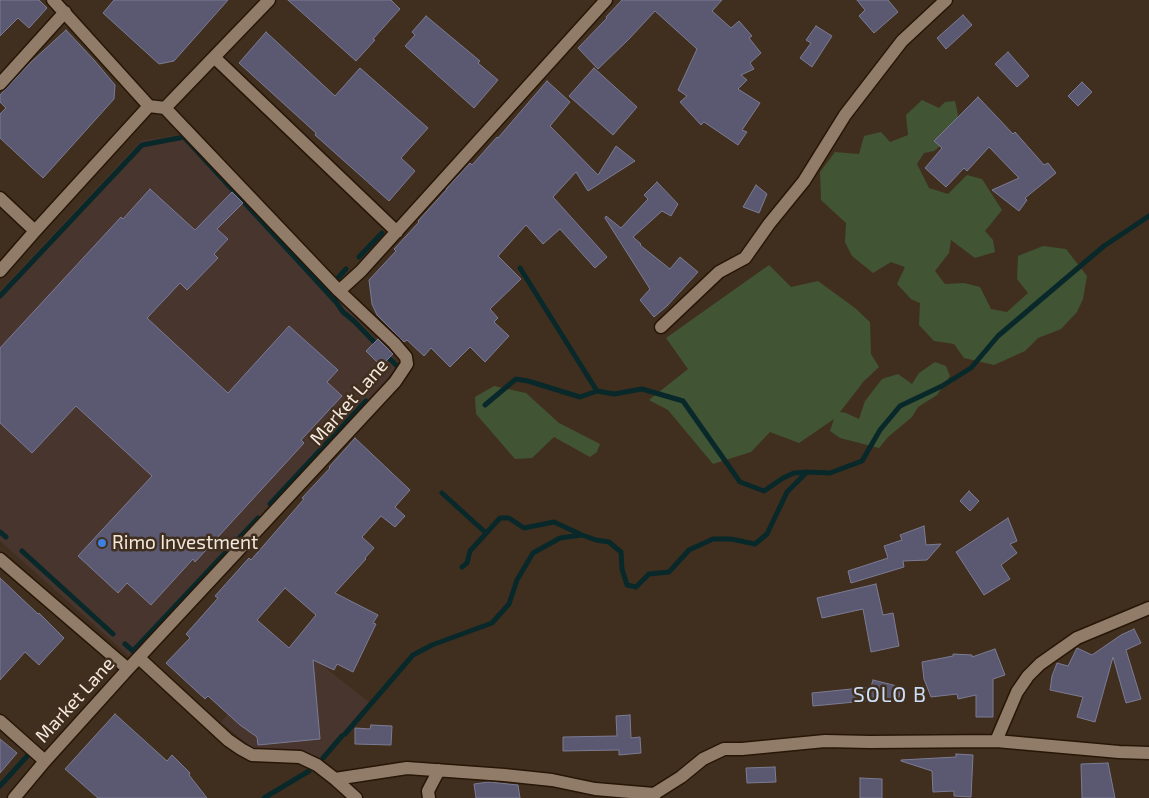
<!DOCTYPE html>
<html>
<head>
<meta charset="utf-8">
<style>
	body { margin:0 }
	canvas { display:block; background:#402f1e }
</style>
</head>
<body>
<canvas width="1149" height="798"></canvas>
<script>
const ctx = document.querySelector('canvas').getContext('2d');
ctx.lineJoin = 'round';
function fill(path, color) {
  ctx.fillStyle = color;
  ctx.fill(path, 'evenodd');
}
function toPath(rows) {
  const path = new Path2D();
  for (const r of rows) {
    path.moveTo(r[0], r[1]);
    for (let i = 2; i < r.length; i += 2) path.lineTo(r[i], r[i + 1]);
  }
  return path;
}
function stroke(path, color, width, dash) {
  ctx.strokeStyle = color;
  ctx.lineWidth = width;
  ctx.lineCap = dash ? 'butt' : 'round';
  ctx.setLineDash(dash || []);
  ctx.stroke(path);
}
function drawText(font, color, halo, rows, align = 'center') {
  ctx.font = font + ' "Exo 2",sans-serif';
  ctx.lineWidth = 5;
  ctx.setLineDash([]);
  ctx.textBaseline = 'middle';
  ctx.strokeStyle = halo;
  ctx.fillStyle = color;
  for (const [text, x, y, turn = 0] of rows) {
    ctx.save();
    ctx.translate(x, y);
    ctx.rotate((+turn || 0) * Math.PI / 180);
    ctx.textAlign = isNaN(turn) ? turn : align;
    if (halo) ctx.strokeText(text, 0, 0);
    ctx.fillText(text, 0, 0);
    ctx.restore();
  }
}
fill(toPath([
	[184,134,400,365,129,656,0,541,0,291,141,141],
	[288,647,294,652,299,647,370,703,321,760,303,753,252,748,221,722]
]), '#48352e');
fill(toPath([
	[922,100,939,108,945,102,955,101,958,115,953,130,944,143,934,151,924,153,917,164,929,188,948,194,967,175,982,179,1002,210,985,231,993,240,995,252,975,258,951,240,949,253,935,271,945,284,964,283,980,287,991,309,1007,312,1028,293,1017,279,1018,256,1043,246,1066,249,1087,276,1083,299,1077,312,1061,329,1038,338,1025,351,994,365,964,358,954,344,934,341,919,325,920,303,911,299,897,284,905,267,891,262,873,273,852,256,845,242,846,223,821,200,820,172,835,152,859,154,864,136,881,132,890,142,908,135,906,115],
	[769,265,791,287,818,281,855,308,870,322,871,354,879,367,864,381,840,412,846,413,859,419,865,401,882,379,898,374,912,384,919,373,935,362,946,366,950,376,937,395,918,407,912,417,888,437,879,448,840,438,830,431,834,419,799,443,770,432,751,452,713,464,668,410,649,400,688,369,666,338],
	[494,386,526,393,559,423,600,444,597,452,590,457,554,437,532,458,515,459,476,414,475,397]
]), '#415434');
stroke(toPath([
	[359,257,382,233],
	[520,268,597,391],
	[337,279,346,269],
	[0,296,142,145,184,137,336,302,343,312,354,321,379,347],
	[385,354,397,366],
	[485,405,516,379,528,381,580,397,597,391,614,394,642,389,683,401,740,482,764,491,783,478,794,473,807,472],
	[442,493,486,533],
	[270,504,366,401],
	[0,532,6,537],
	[22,551,113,634],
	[462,567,467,563,470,551,500,518,509,518,524,528,554,522,580,534],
	[125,644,133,651,258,518],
	[345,734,413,655,432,645,492,623,509,604,517,580,533,553,560,538,582,535,596,540,609,542,621,552,622,569,627,585,636,587,649,574,669,572,689,550,713,539,731,539,755,544,767,534,787,492,807,472,830,473,862,461,880,430,900,406,942,386,971,368,998,336,1104,246,1149,216],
	[323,758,342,736],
	[0,786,29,754],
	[264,798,309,771]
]), '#09282a', 5);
const building = toPath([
	[0,0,39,0,47,8,29,28,18,18,0,36,0,0],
	[114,0,228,0,174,61,159,64,103,13,114,0],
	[288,0,391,0,400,9,373,39,375,40,356,61,288,0],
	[622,0,722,0,712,11,731,28,739,21,752,36,749,38,761,53,750,63,754,69,741,75,747,80,738,89,760,103,742,130,747,132,738,145,704,122,701,125,680,102,687,96,678,90,697,49,655,11,629,39,598,69,578,48,607,18,606,17,622,0],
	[857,0,888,0,898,12,874,33,859,16,865,10,857,0],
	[963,15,972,25,946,49,937,38,963,15],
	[426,16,480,61,478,63,498,80,474,108,405,46,415,35,412,32,426,16],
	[816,26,832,36,812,67,800,58,811,43,806,40,816,26],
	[66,30,94,60,115,85,114,99,43,178,0,138,0,114,6,108,0,102,0,95,31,62,66,30],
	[266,32,335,96,360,68,428,128,401,158,415,171,389,201,315,135,316,133,239,63,266,32],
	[1008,52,1029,76,1017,87,995,64,1008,52],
	[594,68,637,107,613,135,569,96,594,68],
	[547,81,570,102,550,126,598,175,616,146,635,161,588,191,576,172,553,197,607,257,595,268,560,229,543,244,526,225,498,256,521,279,490,309,498,318,494,322,509,336,485,362,470,347,450,367,431,348,424,356,407,340,404,342,377,315,372,304,369,280,396,251,394,249,419,222,418,221,447,189,446,189,470,163,472,165,497,137,498,138,547,81],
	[1082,82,1092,92,1078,106,1068,96,1082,82],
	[978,97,1013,134,1015,132,1044,165,1048,163,1056,173,1025,198,1027,200,1019,211,992,190,1019,178,989,147,967,171,964,168,946,187,925,168,942,148,934,141,978,97],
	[657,182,678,204,671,216,662,211,633,237,641,244,640,245,670,269,680,257,698,272,667,306,654,317,640,300,650,289,605,218,606,216,621,228,648,199,644,195,657,182],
	[756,185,767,194,759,213,743,207,756,185],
	[150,189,195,230,232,192,243,203,217,229,228,239,214,254,218,258,187,290,180,283,147,318,228,393,289,326,338,370,327,382,342,396,301,440,304,443,195,562,193,559,151,605,127,583,118,593,78,556,152,476,76,406,32,453,0,423,0,348,121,217,123,219,150,189],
	[378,339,393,354,381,366,366,351,378,339],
	[355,438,410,490,395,507,405,516,395,527,381,516,362,537,374,548,365,558,366,559,335,593,378,615,373,623,376,624,353,672,337,664,334,670,313,660,320,739,258,745,257,737,240,725,208,696,205,699,166,663,190,638,186,634,218,598,215,596,249,558,251,560,304,499,302,498,330,468,329,467,355,438],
	[285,588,316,615,289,648,257,620,285,588],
	[969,491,979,501,970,511,960,501,969,491],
	[1008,518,1017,541,1010,544,1017,553,1001,565,1010,579,984,595,956,552,1008,518],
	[924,526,926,545,941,544,927,560,903,561,904,567,851,583,848,571,888,558,884,546,902,540,900,535,924,526],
	[0,578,38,614,39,613,64,638,39,665,25,652,0,680,0,578],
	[876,584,883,615,893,613,899,646,871,652,863,609,822,618,817,598,876,584],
	[1134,629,1141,643,1126,650,1141,699,1126,703,1113,657,1095,722,1077,717,1083,697,1050,690,1052,676,1057,663,1068,666,1077,648,1092,655,1121,635,1134,629],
	[995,649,1005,675,993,679,993,717,976,717,976,695,958,699,957,694,931,697,924,679,922,662,953,656,953,654,972,655,972,657,995,649],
	[873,680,901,687,898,702,876,696,876,700,813,706,812,693,871,687,873,680],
	[115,714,167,761,172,755,190,773,189,775,207,798,98,798,65,769,115,714],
	[630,715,631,738,640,737,641,753,619,755,619,750,563,751,563,737,617,736,616,716,630,715],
	[371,725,392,726,391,745,355,744,355,728,370,729,371,725],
	[0,739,17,753,0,773,0,739],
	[956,754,973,755,971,797,954,796,954,791,933,792,932,771,901,761,901,760,956,757,956,754],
	[1108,763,1115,798,1082,798,1081,764,1108,763],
	[775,767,776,782,747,783,746,768,775,767],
	[860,778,882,779,882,798,860,798,860,778],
	[489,782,518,785,520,798,476,798,474,784,489,782]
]);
fill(building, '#5a5971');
stroke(building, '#7c7b94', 1);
const street = toPath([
	[214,57,397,232],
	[0,84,65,12],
	[165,108,269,0],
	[0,198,35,231],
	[0,271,35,231,149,106],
	[339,291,361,271,606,0],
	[661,327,719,272,745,258,769,224,804,181,845,115,902,41,946,0],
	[0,559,128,669],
	[139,658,228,740,241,749,252,755,300,757,317,765,335,779,356,798],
	[0,721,45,761],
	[996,741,1017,692,1028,676,1040,664,1077,638,1149,608],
	[335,779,407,768,504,775,552,780,595,789,654,794,654,798],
	[654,794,681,777,703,759,724,749,742,749,825,741,870,742,996,741,1119,752,1149,753],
	[14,798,45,761,128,669,395,382,407,364,406,357,394,343,339,291,165,108,149,106,53,0],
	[429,798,428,791,439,770]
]);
stroke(street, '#271606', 15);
stroke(street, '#917c69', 12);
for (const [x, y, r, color] of [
	[102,543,5,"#3f7fe0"]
]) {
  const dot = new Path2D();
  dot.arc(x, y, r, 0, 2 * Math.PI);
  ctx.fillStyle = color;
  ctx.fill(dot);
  stroke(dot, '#402f1e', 2);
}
drawText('19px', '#f4e8de', '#402f1e', [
	["Market Lane",349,402,-49],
	["Market Lane",75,700,-48]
]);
drawText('19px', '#f4e8de', '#402f1e', [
	["Rimo Investment",112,543]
], 'left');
ctx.letterSpacing = '1px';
drawText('21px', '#cddff8', '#402f1e', [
	["SOLO B",890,695]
]);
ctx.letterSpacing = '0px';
</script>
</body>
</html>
